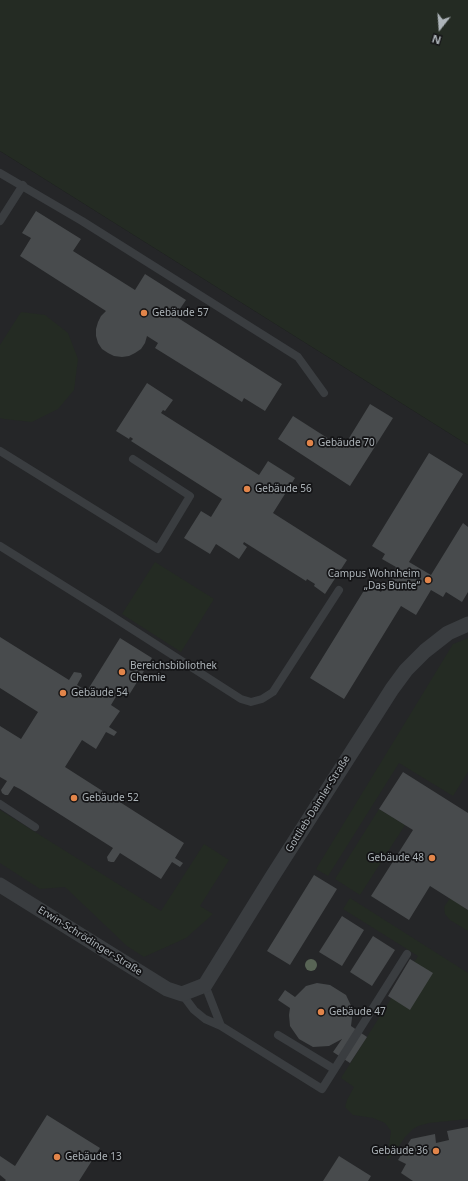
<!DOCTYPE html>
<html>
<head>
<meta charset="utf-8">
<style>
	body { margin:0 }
	#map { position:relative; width:468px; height:1181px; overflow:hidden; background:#19191b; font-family:"Noto Sans",sans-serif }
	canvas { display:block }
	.north { position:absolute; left:420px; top:8px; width:40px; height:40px; -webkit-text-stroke:3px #141416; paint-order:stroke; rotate:197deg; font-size:11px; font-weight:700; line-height:16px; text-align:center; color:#adb4b9 }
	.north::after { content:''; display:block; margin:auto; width:14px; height:18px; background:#adb4b9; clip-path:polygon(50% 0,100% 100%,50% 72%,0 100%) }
</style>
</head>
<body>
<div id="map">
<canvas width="468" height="1181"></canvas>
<div class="north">N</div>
</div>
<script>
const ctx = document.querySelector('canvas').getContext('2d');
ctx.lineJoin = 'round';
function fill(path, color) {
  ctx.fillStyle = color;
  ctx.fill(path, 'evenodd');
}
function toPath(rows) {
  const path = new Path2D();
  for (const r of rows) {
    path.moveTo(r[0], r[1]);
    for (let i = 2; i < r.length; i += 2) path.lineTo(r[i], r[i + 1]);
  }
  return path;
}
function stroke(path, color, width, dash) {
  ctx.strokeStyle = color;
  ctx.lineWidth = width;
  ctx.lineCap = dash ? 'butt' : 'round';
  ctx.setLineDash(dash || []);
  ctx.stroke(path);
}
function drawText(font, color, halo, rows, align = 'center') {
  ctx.font = font + ' "Noto Sans",sans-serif';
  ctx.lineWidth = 3.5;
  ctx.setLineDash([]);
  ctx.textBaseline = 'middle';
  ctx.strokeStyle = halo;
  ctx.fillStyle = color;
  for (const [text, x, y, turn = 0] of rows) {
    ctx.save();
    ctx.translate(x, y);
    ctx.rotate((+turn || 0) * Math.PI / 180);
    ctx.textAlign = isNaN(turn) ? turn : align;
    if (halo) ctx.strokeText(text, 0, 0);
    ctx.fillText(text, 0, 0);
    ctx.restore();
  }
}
fill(toPath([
	[0,151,468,445,468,1181,0,1181]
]), '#252628');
fill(toPath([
	[0,0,468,0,468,445,0,151],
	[21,312,45,315,68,333,78,359,74,390,58,409,32,422,4,419,0,418,0,345],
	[155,562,214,599,181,652,122,614],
	[468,638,468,772,453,796,399,763,328,876,316,869,453,644],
	[379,809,405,825,360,895,335,879],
	[0,810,161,911,204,844,229,860,200,906,213,914,186,938,144,957,127,946,65,887,40,889,0,863],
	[350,898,468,973,468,1119,429,1123,418,1126,413,1129,405,1137,393,1155,387,1160,391,1131,385,1123,373,1118,353,1115,345,1107,347,1100,354,1087,341,1078,418,956,343,909],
	[450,898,468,910,468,931,450,920,445,914,444,907]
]), '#242b23');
fill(toPath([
	[36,211,81,239,73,251,135,290,145,274,186,300,175,316,282,384,265,411,244,398,242,402,155,348,158,343,147,336,145,343,141,349,135,353,129,356,122,357,114,356,108,353,102,349,98,343,96,336,96,329,98,322,101,316,106,311,20,256,31,238,22,233],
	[147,383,173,400,165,411,163,410,161,413,259,475,268,461,295,478,273,513,347,560,325,594,314,586,315,584,307,579,306,581,244,542,243,544,247,547,239,559,216,544,210,554,184,538,201,511,211,517,222,499,131,441,133,439,132,438,130,437,129,439,116,431],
	[370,404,393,418,350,486,278,439,293,416,343,448],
	[429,453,463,474,409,562,431,575,463,523,468,527,468,592,462,602,446,592,443,597,431,590,416,615,401,606,344,699,310,678,368,584,381,592,396,567,382,559,385,554,372,546],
	[0,637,69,680,74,672,81,673,82,676,77,685,87,691,120,638,152,658,129,695,120,690,111,705,120,711,109,727,117,732,114,736,106,732,96,749,82,740,65,767,184,843,175,858,183,863,180,867,172,862,161,879,120,853,114,862,111,862,108,861,107,857,113,848,20,789,14,786,8,795,5,795,2,793,1,790,7,781,0,777,0,726,21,739,38,712,0,688],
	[403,772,468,813,468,910,430,886,409,920,371,896,413,830,379,809],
	[314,875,337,889,290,965,267,951],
	[342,916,364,930,342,966,319,952],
	[373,936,395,950,372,986,350,972],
	[410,959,433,973,410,1010,388,996],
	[317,983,330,985,346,995,353,1010,351,1026,367,1037,350,1063,333,1052,342,1039,329,1046,313,1047,299,1039,290,1026,289,1015,290,1008,278,1000,285,990,295,997,306,986],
	[47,1115,100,1148,79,1181,5,1181,6,1180,0,1175,0,1156,15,1166],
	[468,1127,468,1181,413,1181,401,1173,406,1164,398,1160,411,1139,435,1134,436,1143,449,1140,447,1131],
	[339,1156,371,1176,368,1181,323,1181]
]), '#484b4d');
stroke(toPath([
	[0,173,82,221,298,357,324,393],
	[0,221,23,185],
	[0,451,158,549,190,496,133,459],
	[0,546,107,613,241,699,251,702,262,699,273,692,339,590],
	[0,804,35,827],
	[182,994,194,1010,205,1019,221,1026,205,985],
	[221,1026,322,1089,407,954],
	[278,1035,334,1069]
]), '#3a3d40', 8);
stroke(toPath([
	[0,885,167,989,182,994,205,985,272,877,392,689,406,670,425,651,448,633,468,624]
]), '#3a3d40', 15);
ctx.fillStyle = '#586455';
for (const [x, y] of [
	[311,965]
]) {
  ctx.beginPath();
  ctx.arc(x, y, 6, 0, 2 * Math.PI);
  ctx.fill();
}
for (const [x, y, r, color] of [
	[144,313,4,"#e2854a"],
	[310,443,4,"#e2854a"],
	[247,489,4,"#e2854a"],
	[428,580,4,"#e2854a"],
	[122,672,4,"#e2854a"],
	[63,693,4,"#e2854a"],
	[74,798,4,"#e2854a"],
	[432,858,4,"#e2854a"],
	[321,1012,4,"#e2854a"],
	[436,1151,4,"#e2854a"],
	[57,1157,4,"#e2854a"]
]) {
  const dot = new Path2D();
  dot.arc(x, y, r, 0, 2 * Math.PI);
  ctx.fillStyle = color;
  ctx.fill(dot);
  stroke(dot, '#141416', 1.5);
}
drawText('10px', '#adb4b9', '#141416', [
	["Gebäude 57",152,313],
	["Gebäude 70",318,443],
	["Gebäude 56",255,489],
	["Campus Wohnheim",420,574,"right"],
	["„Das Bunte“",420,586,"right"],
	["Bereichsbibliothek",130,666],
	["Chemie",130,678],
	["Gebäude 54",71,693],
	["Gebäude 52",82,798],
	["Gebäude 48",424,858,"right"],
	["Gebäude 47",329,1012],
	["Gebäude 36",428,1151,"right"],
	["Gebäude 13",65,1157]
], 'left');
drawText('10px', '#adb4b9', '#141416', [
	["Gottlieb-Daimler-Straße",318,804,-58],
	["Erwin-Schrödinger-Straße",90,941,32]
]);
</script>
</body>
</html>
